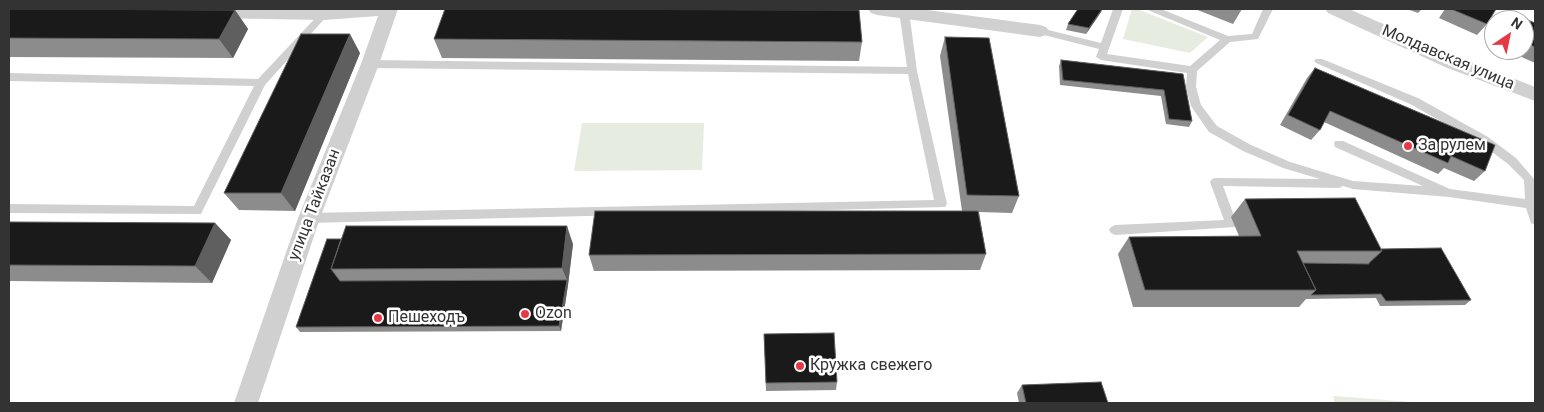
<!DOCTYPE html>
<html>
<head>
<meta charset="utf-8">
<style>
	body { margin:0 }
	#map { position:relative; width:1544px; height:412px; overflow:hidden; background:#fff; font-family:Roboto,sans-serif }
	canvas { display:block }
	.frame { position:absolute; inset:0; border:10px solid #333; pointer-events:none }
	.north { position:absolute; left:1484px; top:10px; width:50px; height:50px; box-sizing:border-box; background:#fff; border:1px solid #adadad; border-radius:50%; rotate:34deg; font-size:14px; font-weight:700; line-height:20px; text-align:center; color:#333 }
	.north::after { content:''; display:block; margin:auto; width:18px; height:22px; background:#e63946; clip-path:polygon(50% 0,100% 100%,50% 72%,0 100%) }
</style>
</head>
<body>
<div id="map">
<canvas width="1544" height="412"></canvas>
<div class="frame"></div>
<div class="north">N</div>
</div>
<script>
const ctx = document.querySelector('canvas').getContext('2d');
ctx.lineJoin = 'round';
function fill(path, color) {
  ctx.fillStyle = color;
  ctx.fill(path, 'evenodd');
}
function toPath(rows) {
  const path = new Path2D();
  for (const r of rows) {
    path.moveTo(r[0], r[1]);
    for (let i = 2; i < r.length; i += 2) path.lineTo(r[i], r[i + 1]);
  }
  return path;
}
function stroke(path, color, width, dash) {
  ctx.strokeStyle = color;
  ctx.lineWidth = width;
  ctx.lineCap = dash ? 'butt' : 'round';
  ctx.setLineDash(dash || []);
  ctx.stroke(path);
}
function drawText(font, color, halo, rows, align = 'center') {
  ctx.font = font + ' Roboto,sans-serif';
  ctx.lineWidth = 5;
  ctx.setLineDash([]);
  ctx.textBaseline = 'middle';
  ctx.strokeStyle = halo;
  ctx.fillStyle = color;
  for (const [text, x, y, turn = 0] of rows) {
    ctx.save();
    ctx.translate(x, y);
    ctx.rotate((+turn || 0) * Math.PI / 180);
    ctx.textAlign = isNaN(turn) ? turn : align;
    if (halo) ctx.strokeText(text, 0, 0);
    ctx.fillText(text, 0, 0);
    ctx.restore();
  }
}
fill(toPath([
	[1132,9,1137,9,1208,37,1190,53,1123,39],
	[582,123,704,123,702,170,574,171],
	[1333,396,1424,403,1335,403]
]), '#e6ecdf');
fill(toPath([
	[901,9,907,9,909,11,917,71,947,204,945,207,309,223,305,221,303,218,305,215,309,213,934,200,908,74,370,68,365,64,370,60,907,67,899,11,901,9],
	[1113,9,1123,9,1107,54,1190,66,1220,40,1150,11,1148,9,1161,9,1228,36,1252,34,1263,9,1273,9,1258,39,1230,42,1197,71,1196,87,1201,105,1217,126,1251,145,1290,162,1353,181,1423,186,1335,147,1334,144,1335,141,1343,141,1450,189,1525,199,1524,180,1508,164,1480,143,1410,104,1316,63,1314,61,1316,59,1322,59,1418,98,1488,137,1516,158,1534,179,1535,225,1531,223,1526,208,1449,197,1353,189,1343,186,1339,188,1223,186,1237,224,1235,227,1115,235,1111,233,1109,230,1111,227,1115,225,1224,220,1210,182,1212,179,1216,178,1320,179,1283,168,1243,151,1209,132,1191,106,1186,87,1187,73,1101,60,1096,57,1099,49,1040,34,1035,31,1040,28,1101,43,1113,9],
	[324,11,329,14,327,16,265,85,201,214,9,213,9,204,194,206,254,86,9,81,9,73,258,79,321,12,324,11]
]), '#d0d0d0');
fill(toPath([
	[202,9,398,9,379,64,320,218,258,403,234,403,298,218,361,64,378,16,324,20,209,18,203,16,200,12,202,9],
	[868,9,920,9,1040,25,1046,27,1049,31,1046,35,1040,37,877,15,871,13,868,9],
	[1325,9,1349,9,1459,57,1535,87,1535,101,1445,67,1328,13,1325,9]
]), '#d0d0d0');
fill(toPath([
	[9,9,235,10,248,29,233,58,9,57],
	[1078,9,1102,9,1101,12,1086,34,1066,30,1068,24],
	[1195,9,1242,9,1233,24],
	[1407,9,1422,9,1418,13],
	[1445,9,1496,9,1487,24,1477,35,1439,18],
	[1524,20,1535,23,1535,63,1506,50,1524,50],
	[945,37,1019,196,1012,213,979,212,986,254,980,270,594,271,589,255,962,211,940,56],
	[434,39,862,42,859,61,442,58],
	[360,53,295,211,239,210,224,193],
	[1061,60,1183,74,1192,121,1189,127,1166,124,1161,96,1060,85,1059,66],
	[1315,68,1485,171,1474,181,1444,168,1438,174,1324,122,1320,130,1311,140,1280,125,1307,78],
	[1245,199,1381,249,1471,300,1465,305,1380,306,1376,298,1306,299,1299,307,1133,307,1118,254,1129,237,1239,236,1231,217],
	[9,222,215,223,231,240,212,283,9,281],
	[327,239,573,244,568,285,561,331,300,332,296,327],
	[764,334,837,382,836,390,766,391],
	[1022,385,1108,403,1019,403,1017,393]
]), '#8c8c8c');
fill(toPath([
	[1102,9,1101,12,1086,34,1089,28],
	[235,10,248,29,233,58,219,39],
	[350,34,360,53,295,211,281,193],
	[215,223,231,240,212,283,195,266],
	[567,226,573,244,568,285,561,331,559,326,567,280,562,268]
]), '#5f5f5f');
const building = toPath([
	[9,9,235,10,219,39,9,38,9,9],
	[445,9,859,10,862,42,434,39,445,9],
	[1078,9,1102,9,1089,28,1068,24,1078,9],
	[1451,9,1496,9,1487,24,1451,9],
	[1525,19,1535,23,1535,47,1524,42,1524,21,1525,19],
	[301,34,350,34,281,193,224,193,301,34],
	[945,37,989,38,1019,196,967,195,945,37],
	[1061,60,1183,74,1192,121,1169,119,1164,90,1063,80,1061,60],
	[1315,68,1495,145,1485,171,1451,156,1448,163,1330,111,1320,130,1288,115,1315,68],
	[1355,198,1382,251,1297,251,1316,290,1145,290,1129,237,1261,236,1245,199,1355,198],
	[595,211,978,211,986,254,589,255,595,211],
	[9,222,215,223,195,266,9,265,9,222],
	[346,226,567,226,562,268,331,269,346,226],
	[327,239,341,239,331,269,340,281,567,280,559,326,296,327,327,239],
	[1441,248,1471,300,1386,301,1381,294,1311,295,1316,290,1303,263,1369,264,1369,263,1382,251,1381,249,1441,248],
	[834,333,837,382,766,383,764,334,834,333],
	[1101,382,1108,403,1026,403,1022,385,1101,382]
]);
fill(building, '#1a1a1a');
stroke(building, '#5f5f5f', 1);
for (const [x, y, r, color] of [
	[1408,146,5,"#e63946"],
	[525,314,5,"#e63946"],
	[378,318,5,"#e63946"],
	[800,366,5,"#e63946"]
]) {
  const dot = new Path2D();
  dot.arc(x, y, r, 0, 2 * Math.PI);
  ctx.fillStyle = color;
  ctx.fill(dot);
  stroke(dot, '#fff', 2);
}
drawText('16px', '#333', '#fff', [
	["Молдавская улица",1448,58,23],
	["улица Тайказан",315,205,-69]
]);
drawText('16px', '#333', '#fff', [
	["За рулем",1418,146],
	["Ozon",535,314],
	["Пешеходъ",388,318],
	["Кружка свежего",810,366]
], 'left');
</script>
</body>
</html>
